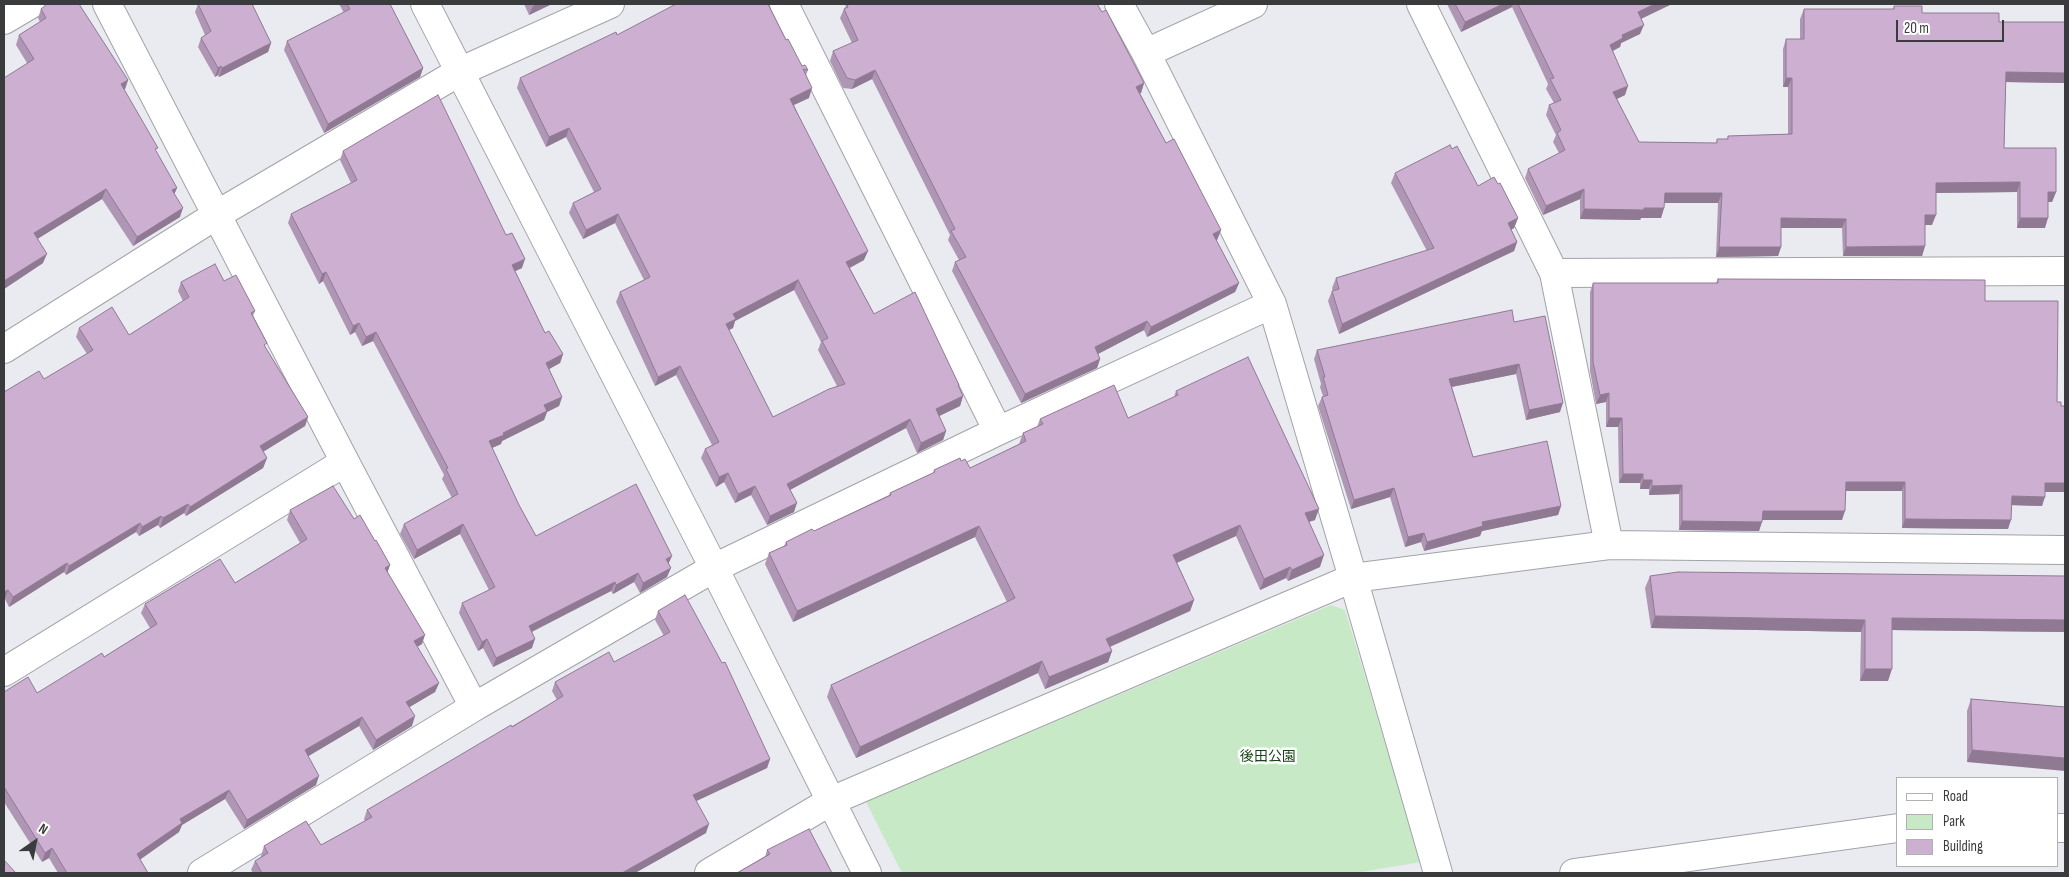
<!DOCTYPE html>
<html>
<head>
<meta charset="utf-8">
<style>
	body { margin:0 }
	#map { position:relative; width:2069px; height:877px; overflow:hidden; background:#e9ebf0; font-family:"Sofia Sans Condensed",sans-serif }
	canvas { display:block }
	.frame { position:absolute; inset:0; border:5px solid #3a3b3d; pointer-events:none }
	.legend { position:absolute; left:1896px; top:777px; width:162px; height:90px; box-sizing:border-box; background:#fff; border:1px solid #b0b1b1; margin:0; padding:6px 9px; list-style:none; font-size:15px; color:#3a3b3d }
	.legend li { display:flex; align-items:center; gap:10px; height:25px }
	.legend b { width:25px; border:1px solid #b0b1b1 }
	.north { position:absolute; left:10px; top:817px; width:50px; height:50px; -webkit-text-stroke:4px #fff; paint-order:stroke; rotate:33deg; font-size:14px; font-weight:700; line-height:20px; text-align:center; color:#3a3b3d }
	.north::after { content:''; display:block; margin:auto; width:18px; height:22px; background:#3a3b3d; clip-path:polygon(50% 0,100% 100%,50% 72%,0 100%) }
	.scale { position:absolute; left:1896px; top:20px; width:108px; height:22px; box-sizing:border-box; border:2px solid #3a3b3d; border-top:0; padding-left:6px; font-size:15px; line-height:18px; white-space:nowrap; color:#3a3b3d; -webkit-text-stroke:4px #fff; paint-order:stroke }
</style>
</head>
<body>
<div id="map">
<canvas width="2069" height="877"></canvas>
<div class="frame"></div>
<ul class="legend">
<li><b style="height:6px;background:#fff"></b>Road</li>
<li><b style="height:14px;background:#c7e9c6"></b>Park</li>
<li><b style="height:14px;background:#cdafd2"></b>Building</li>
</ul>
<div class="north">N</div>
<div class="scale">20 m</div>
</div>
<script>
const ctx = document.querySelector('canvas').getContext('2d');
ctx.lineJoin = 'round';
function fill(path, color) {
  ctx.fillStyle = color;
  ctx.fill(path, 'evenodd');
}
function toPath(rows) {
  const path = new Path2D();
  for (const r of rows) {
    path.moveTo(r[0], r[1]);
    for (let i = 2; i < r.length; i += 2) path.lineTo(r[i], r[i + 1]);
  }
  return path;
}
function stroke(path, color, width, dash) {
  ctx.strokeStyle = color;
  ctx.lineWidth = width;
  ctx.lineCap = dash ? 'butt' : 'round';
  ctx.setLineDash(dash || []);
  ctx.stroke(path);
}
function drawText(font, color, halo, rows, align = 'center') {
  ctx.font = font + ' "Sofia Sans Condensed","Noto Sans JP",sans-serif';
  ctx.lineWidth = 5;
  ctx.setLineDash([]);
  ctx.textBaseline = 'middle';
  ctx.strokeStyle = halo;
  ctx.fillStyle = color;
  for (const [text, x, y, turn = 0] of rows) {
    ctx.save();
    ctx.translate(x, y);
    ctx.rotate((+turn || 0) * Math.PI / 180);
    ctx.textAlign = isNaN(turn) ? turn : align;
    if (halo) ctx.strokeText(text, 0, 0);
    ctx.fillText(text, 0, 0);
    ctx.restore();
  }
}
fill(toPath([
	[1331,605,1345,610,1421,862,1355,873,902,873,866,802]
]), '#c7e9c6');
const minor = toPath([
	[107,4,345,462,474,707],
	[425,4,714,568,867,873],
	[784,4,998,431],
	[1119,4,1146,53,1272,304,1353,578,1438,873],
	[1421,4,1554,273,1609,545],
	[4,20,31,4],
	[1146,53,1253,4],
	[1554,273,2065,271],
	[4,349,218,214,459,72,610,4],
	[4,672,345,462],
	[202,873,474,707,714,568,998,431,1272,304],
	[709,873,831,801,1353,578,1609,545,2065,550]
]);
const tertiary = toPath([
	[2058,828,2065,828],
	[1574,873,1898,828]
]);
stroke(minor, '#a1a3a8', 30);
stroke(tertiary, '#a1a3a8', 30);
stroke(minor, '#fff', 28);
stroke(tertiary, '#fff', 28);
fill(toPath([
	[198,4,252,4,271,43,268,52,219,77,218,75,215,77,198,47,201,38,205,35,195,12],
	[339,4,390,4,423,68,420,77,324,133,284,50,287,41,344,13],
	[524,4,552,4,529,15],
	[844,4,1097,4,1144,83,1141,93,1140,93,1166,143,1221,230,1217,240,1216,240,1239,283,1235,292,1147,337,1144,330,1098,354,1100,359,1097,368,1021,403,952,271,955,262,959,260,948,240,950,235,872,79,852,89,843,88,830,61,833,51,852,43,840,18,844,9,846,6],
	[1447,4,1672,4,1641,19,1640,34,1621,43,1620,47,1613,51,1625,95,1617,99,1639,142,1716,143,1717,139,1727,139,1728,136,1788,134,1788,87,1783,87,1783,49,1786,39,1800,39,1800,19,1804,9,1893,9,1894,6,1922,13,1999,22,2065,22,2065,117,2064,113,2064,83,2006,82,2004,148,2056,192,2052,202,2048,202,2045,228,2017,228,2017,192,1936,193,1932,225,1925,225,1925,246,1922,256,1843,256,1842,228,1781,228,1781,247,1778,256,1716,257,1718,203,1664,203,1664,208,1661,218,1641,218,1640,220,1580,219,1580,199,1543,215,1525,178,1528,169,1559,153,1553,142,1556,135,1546,115,1549,105,1554,103,1546,89,1548,84,1512,7,1461,32],
	[41,9,128,80,125,89,124,90,156,152,177,188,174,194,180,217,133,246,102,199,38,238,43,263,4,289,27,63,16,45,19,35,40,22,38,18],
	[617,35,786,40,802,66,808,70,806,75,809,98,794,105,864,260,850,268,874,314,959,385,959,387,963,396,960,406,939,416,946,431,943,440,917,453,906,428,790,490,794,512,767,525,751,495,735,503,724,482,716,487,701,458,705,449,712,445,676,375,655,386,616,302,620,292,644,280,622,237,615,223,583,239,569,213,573,203,594,192,566,137,546,147,517,88,520,78],
	[794,290,821,342,818,350,837,386,773,417,729,330,733,328,735,321],
	[343,151,522,268,515,271,545,333,563,354,560,363,549,369,562,397,559,406,547,412,544,420,502,441,501,444,492,448,519,505,536,536,669,564,667,577,640,593,634,582,613,594,611,591,532,632,532,648,493,667,483,648,478,651,459,613,462,603,489,590,460,534,414,559,400,534,404,524,452,498,442,479,444,475,373,341,362,346,355,332,350,335,323,281,319,284,288,223,291,214,351,183,340,160],
	[1395,173,1478,186,1518,218,1514,228,1511,230,1517,242,1514,251,1339,334,1328,301,1332,291,1333,291,1332,288,1336,278,1427,251,1391,183],
	[1718,279,1985,301,2045,492,2042,506,2011,505,2008,529,1902,528,1902,491,1846,491,1842,520,1762,520,1759,531,1679,530,1679,494,1649,495,1649,489,1640,489,1640,483,1619,483,1618,427,1606,427,1606,402,1596,404,1590,371,1590,292,1593,283,1716,283],
	[224,281,255,311,253,316,265,347,308,417,305,426,263,452,267,458,263,468,186,516,184,513,160,528,158,525,139,536,136,532,66,575,64,572,9,607,5,599,4,600,4,392,44,379,87,354,76,337,79,328,129,335,183,301,178,291,181,282],
	[1514,322,1560,412,1526,420,1516,374,1452,387,1473,457,1561,506,1558,515,1482,531,1480,536,1424,551,1421,542,1405,547,1390,497,1351,509,1318,406,1322,397,1323,396,1320,387,1321,384,1314,359,1317,350],
	[1176,391,1315,520,1309,522,1320,567,1288,581,1286,578,1260,590,1236,536,1177,563,1194,600,1190,611,1110,647,1112,651,1108,662,1045,689,1038,673,856,758,827,697,831,685,1007,602,975,537,793,622,765,564,769,553,784,546,786,542,814,531,889,495,890,493,933,473,934,470,961,461,970,468,1019,444,1023,433,1037,427,1040,419,1128,418,1174,397],
	[290,510,354,519,375,541,390,565,387,572,422,644,417,647,439,683,435,692,409,707,412,726,373,750,359,726,308,756,316,785,244,829,225,799,182,825,179,832,140,859,148,873,58,873,49,858,42,862,4,802,4,692,37,693,104,657,150,628,141,613,145,604,235,583,300,543,287,520],
	[1650,576,2065,576,2065,632,1892,630,1888,681,1860,681,1861,632,1651,628,1645,588],
	[658,611,770,759,767,768,696,801,706,833,635,873,253,873,251,870,255,861,261,857,261,856,264,846,321,845,365,821,364,819,367,810,557,700,552,691,555,682,614,662,664,636,655,620],
	[1971,699,2065,707,1967,762,1967,711],
	[767,850,832,873,765,857]
]), '#b096b5');
fill(toPath([
	[537,4,552,4,529,15,533,6],
	[1503,4,1513,4,1512,7,1461,32,1465,22],
	[1655,4,1672,4,1634,22,1638,12],
	[1644,25,1640,34,1621,43,1620,47,1606,54,1610,45,1622,35],
	[271,43,268,52,219,77,222,68],
	[221,66,218,75,215,77,218,68],
	[423,68,420,77,324,133,328,124],
	[875,70,872,79,852,89,855,80],
	[2006,72,2065,73,2065,79,2064,83,2003,82],
	[1786,78,1792,78,1788,87,1783,87],
	[128,80,125,89,117,94,121,84],
	[1144,83,1141,93,1133,97,1136,87],
	[1628,86,1625,95,1610,102,1613,92],
	[812,88,809,98,787,108,790,99],
	[569,128,566,137,546,147,549,137],
	[2020,182,2017,192,1932,193,1936,183],
	[177,188,173,197,172,190],
	[106,189,102,199,31,243,34,233],
	[1584,189,1580,199,1543,215,1546,206],
	[2048,192,2056,192,2052,202,2045,202],
	[1665,193,1722,193,1718,203,1661,203],
	[183,208,180,217,133,246,137,237],
	[1664,208,1661,218,1641,218,1640,220,1580,219,1584,209],
	[618,214,615,223,583,239,586,230],
	[1925,215,1936,215,1932,225,1921,225],
	[1518,218,1514,228,1505,233,1508,223],
	[1781,218,1846,219,1842,228,1778,228],
	[2020,218,2048,218,2045,228,2017,228],
	[1221,230,1217,240,1210,244,1213,234],
	[1517,242,1514,251,1339,334,1342,324],
	[1925,246,1922,256,1843,256,1846,247],
	[1719,247,1781,247,1778,256,1716,257],
	[868,251,864,260,843,271,846,262],
	[47,254,43,263,4,289,4,281],
	[525,259,522,268,509,274,512,265],
	[326,272,323,281,319,284,322,274],
	[798,280,794,290,735,321,733,328,723,333,726,324,733,314],
	[1239,283,1235,292,1147,337,1151,327],
	[1147,321,1144,330,1092,357,1095,347],
	[359,323,355,332,350,335,353,326],
	[376,332,373,341,362,346,366,337],
	[563,354,560,363,542,373,546,363],
	[1100,359,1097,368,1021,403,1025,394],
	[1519,364,1516,374,1446,388,1449,379],
	[680,366,676,375,655,386,658,377],
	[1609,393,1606,402,1596,404,1600,395],
	[963,396,960,406,933,419,936,409],
	[562,397,559,406,547,412,544,420,502,441,501,444,485,451,489,441,503,433,544,405],
	[1563,403,1560,412,1526,420,1529,410],
	[308,417,305,426,256,456,260,446],
	[1609,418,1622,418,1618,427,1606,427],
	[910,419,906,428,784,493,787,484],
	[946,431,943,440,917,453,921,443],
	[267,458,263,468,186,516,190,507],
	[728,473,724,482,716,487,719,477],
	[1623,474,1643,474,1640,483,1619,483],
	[1643,480,1652,480,1649,489,1640,489],
	[1846,482,1905,482,1902,491,1842,491],
	[2045,483,2065,483,2065,492,2042,492],
	[1682,485,1679,494,1649,495,1652,486],
	[755,486,751,495,735,503,738,494],
	[1394,488,1390,497,1351,509,1354,500],
	[2012,496,2045,497,2042,506,2008,505],
	[797,503,794,512,767,525,770,516],
	[188,504,184,513,160,528,163,518],
	[1561,506,1558,515,1482,531,1480,536,1424,551,1427,542,1482,522],
	[1319,509,1315,520,1301,524,1305,513],
	[1763,511,1845,511,1842,520,1759,520],
	[161,516,158,525,139,536,142,527],
	[1905,519,2011,520,2008,529,1902,528],
	[1682,521,1762,522,1759,531,1679,530],
	[140,523,136,532,66,575,69,566],
	[463,524,460,534,414,559,417,550],
	[1240,525,1236,536,1169,566,1173,555],
	[979,526,975,537,793,622,797,611],
	[1424,533,1421,542,1405,547,1408,537],
	[1324,555,1320,567,1288,581,1292,570],
	[672,556,668,565,666,559],
	[67,563,64,572,9,607,13,597],
	[390,565,387,574,385,568],
	[1290,567,1286,578,1260,590,1264,579],
	[671,568,667,577,640,593,643,583],
	[638,573,634,582,613,594,616,585],
	[615,582,611,591,525,635,529,626],
	[8,590,5,599,4,600,4,592],
	[1194,600,1190,611,1102,650,1106,639],
	[1655,616,1865,620,1861,632,1651,628],
	[1892,618,2065,620,2065,632,1888,630],
	[425,635,422,644,410,651,414,641],
	[487,639,483,648,478,651,482,642],
	[535,639,532,648,493,667,496,658],
	[1112,651,1108,662,1045,689,1049,677],
	[1042,661,1038,673,856,758,860,747],
	[1865,669,1892,669,1888,681,1860,681],
	[439,683,435,692,403,711,406,702],
	[415,716,412,726,373,750,376,740],
	[362,717,359,726,302,760,305,750],
	[1972,750,2065,758,2065,771,1967,762],
	[770,759,767,768,690,804,693,795],
	[319,776,316,785,244,829,247,820],
	[229,790,225,799,182,825,179,832,134,864,137,854,180,819],
	[709,824,706,833,635,873,622,873],
	[52,848,49,858,42,862,45,853]
]), '#907a93');
const building = toPath([
	[47,4,79,4,128,80,121,84,158,148,155,149,177,188,172,190,183,208,137,237,106,189,34,233,47,254,4,281,4,78,34,59,19,35,46,18,41,9,47,4],
	[198,4,252,4,271,43,222,68,221,66,218,68,201,38,211,31,198,4],
	[347,4,390,4,423,68,328,124,287,41,350,9,347,4],
	[676,4,768,4,786,40,788,39,802,66,805,65,808,70,803,69,812,88,790,99,868,251,846,262,874,314,915,292,959,385,958,385,963,396,936,409,946,431,921,443,910,419,787,484,797,503,770,516,755,486,738,494,728,473,719,477,705,449,719,442,680,366,658,377,620,292,650,277,618,214,586,230,573,203,601,189,569,128,549,137,520,78,616,32,617,35,676,4],
	[798,280,828,338,822,341,845,384,829,389,773,417,726,324,736,319,733,314,798,280],
	[847,4,1097,4,1102,12,1106,10,1144,83,1136,87,1166,143,1174,139,1221,230,1213,234,1239,283,1151,327,1147,321,1095,347,1100,359,1025,394,955,262,966,257,951,231,955,229,875,70,855,80,847,78,833,51,858,40,844,9,848,7,847,4],
	[1455,4,1503,4,1465,22,1455,4],
	[1518,4,1655,4,1638,12,1644,25,1622,35,1623,38,1610,45,1628,86,1613,92,1639,142,1717,143,1717,139,1728,139,1728,136,1792,134,1792,78,1786,78,1786,39,1804,39,1804,9,1894,9,1894,6,1922,6,1922,13,1999,13,1999,22,2065,22,2065,73,2006,72,2004,148,2056,148,2056,192,2048,192,2048,218,2020,218,2020,182,1936,183,1936,215,1925,215,1925,246,1846,247,1846,219,1781,218,1781,247,1719,247,1722,193,1665,193,1664,208,1644,208,1644,210,1584,209,1584,189,1546,206,1528,169,1565,150,1557,133,1561,130,1549,105,1561,100,1550,79,1554,78,1518,4],
	[438,95,506,235,512,233,525,259,512,265,545,333,549,331,563,354,546,363,562,397,544,405,547,411,503,433,504,435,489,441,519,505,536,536,636,484,672,556,666,559,671,568,643,583,638,573,616,585,615,582,529,626,535,639,496,658,487,639,482,642,462,603,495,587,463,524,417,550,404,524,458,494,446,469,448,468,376,332,366,337,359,323,353,326,326,272,322,274,291,214,357,180,343,151,438,95],
	[1450,145,1452,149,1457,146,1478,186,1494,177,1498,184,1500,183,1518,218,1508,223,1517,242,1342,324,1332,291,1339,289,1336,278,1434,248,1395,173,1450,145],
	[215,264,224,281,236,275,255,311,251,313,267,343,264,345,308,417,260,446,267,458,190,507,188,504,163,518,161,516,142,527,140,523,69,566,67,563,13,597,8,590,4,592,4,392,39,371,44,379,93,350,79,328,112,307,129,335,189,297,181,282,215,264],
	[1718,279,1985,280,1985,301,2058,301,2057,402,2061,402,2061,406,2065,406,2065,483,2045,483,2045,497,2012,496,2011,520,1905,519,1905,482,1846,482,1845,511,1763,511,1762,522,1682,521,1682,485,1652,486,1652,480,1643,480,1643,474,1623,474,1622,418,1609,418,1609,393,1600,395,1593,362,1593,283,1718,283,1718,279],
	[1512,310,1514,322,1545,316,1563,403,1529,410,1519,364,1449,379,1473,457,1547,441,1561,506,1482,522,1483,526,1427,542,1424,533,1408,537,1394,488,1354,500,1322,397,1328,395,1323,377,1325,377,1317,350,1512,310],
	[1248,357,1319,509,1305,513,1324,555,1292,570,1290,567,1264,579,1240,525,1173,555,1194,600,1106,639,1112,651,1049,677,1042,661,860,747,831,685,1015,598,979,526,797,611,769,553,787,545,786,542,812,529,814,531,891,495,890,493,935,472,934,470,960,458,961,461,965,459,970,468,1026,441,1023,433,1043,424,1040,419,1114,385,1128,418,1178,395,1176,391,1248,357],
	[333,486,354,519,360,515,375,541,376,540,390,565,385,568,425,635,414,641,439,683,406,702,415,716,376,740,362,717,305,750,319,776,247,820,229,790,180,819,182,823,137,854,148,873,67,873,52,848,45,853,4,787,4,692,28,677,37,693,102,653,104,657,157,624,145,604,220,559,235,583,307,539,290,510,333,486],
	[1678,572,2065,576,2065,620,1892,618,1892,669,1865,669,1865,620,1655,616,1650,576,1678,572],
	[685,595,722,663,725,662,770,759,693,795,709,824,622,873,262,873,255,861,268,853,264,846,306,821,321,845,372,817,367,810,511,725,512,727,563,696,555,682,609,652,614,662,670,632,658,611,685,595],
	[1971,699,2065,707,2065,758,1972,750,1971,699],
	[809,829,832,873,737,873,770,854,767,850,809,829],
	[4,860,16,873,4,873,4,860]
]);
fill(building, '#cdafd2');
stroke(building, '#907a93', 1);
drawText('14px', '#164518', '#fff', [
	["後田公園",1268,757]
]);
</script>
</body>
</html>
